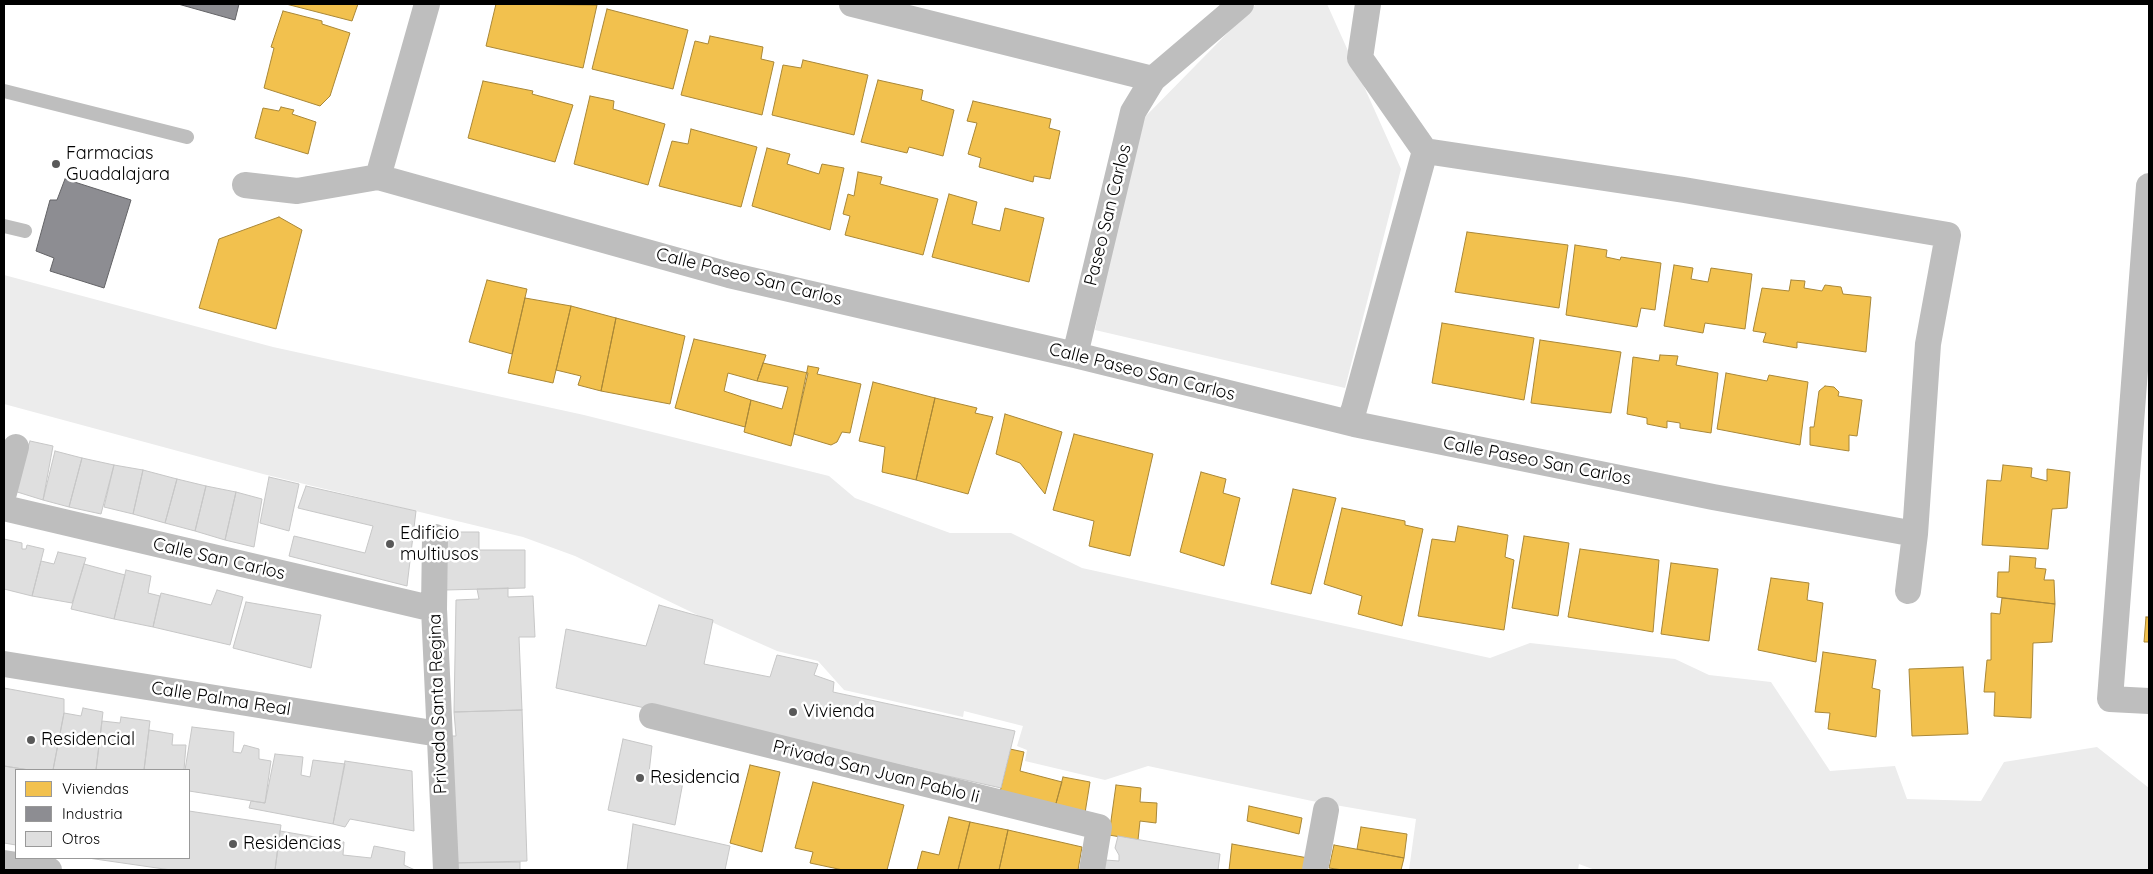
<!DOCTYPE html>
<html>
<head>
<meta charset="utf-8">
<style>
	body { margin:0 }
	#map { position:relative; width:2153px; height:874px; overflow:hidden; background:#fff; font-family:Quicksand,sans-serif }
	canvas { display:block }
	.frame { position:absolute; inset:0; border:5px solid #000; pointer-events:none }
	.legend { position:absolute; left:15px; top:769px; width:175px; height:90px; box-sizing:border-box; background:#fff; border:1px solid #999; margin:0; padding:6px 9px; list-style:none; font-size:15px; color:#000 }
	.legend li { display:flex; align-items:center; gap:10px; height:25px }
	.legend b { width:25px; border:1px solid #999 }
</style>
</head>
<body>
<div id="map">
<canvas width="2153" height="874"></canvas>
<div class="frame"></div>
<ul class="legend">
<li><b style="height:14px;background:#f2c14e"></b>Viviendas</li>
<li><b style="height:14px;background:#8d8d92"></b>Industria</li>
<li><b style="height:14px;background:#dfdfdf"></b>Otros</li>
</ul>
</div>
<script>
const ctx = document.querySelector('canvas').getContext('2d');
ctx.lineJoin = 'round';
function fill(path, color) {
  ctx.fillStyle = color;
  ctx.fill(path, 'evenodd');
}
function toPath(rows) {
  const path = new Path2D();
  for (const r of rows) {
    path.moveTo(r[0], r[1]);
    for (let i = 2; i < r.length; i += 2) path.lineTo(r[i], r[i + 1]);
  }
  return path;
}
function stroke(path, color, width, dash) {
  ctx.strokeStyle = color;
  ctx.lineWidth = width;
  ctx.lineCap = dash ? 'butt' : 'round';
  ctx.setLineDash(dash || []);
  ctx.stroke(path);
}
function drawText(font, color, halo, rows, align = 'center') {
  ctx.font = font + ' Quicksand,sans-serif';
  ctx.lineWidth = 5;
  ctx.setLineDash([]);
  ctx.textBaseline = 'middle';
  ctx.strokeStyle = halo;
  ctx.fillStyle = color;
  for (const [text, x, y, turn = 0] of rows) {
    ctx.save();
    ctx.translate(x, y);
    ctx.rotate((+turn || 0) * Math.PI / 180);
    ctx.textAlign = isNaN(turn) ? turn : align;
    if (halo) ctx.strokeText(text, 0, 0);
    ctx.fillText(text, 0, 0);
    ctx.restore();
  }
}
fill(toPath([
	[1256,4,1327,4,1401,169,1345,388,1095,330,1136,126],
	[4,275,273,347,584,415,829,476,855,498,950,533,1011,533,1082,568,1490,658,1530,643,1675,659,1709,675,1771,682,1830,771,1895,766,1907,799,1981,801,2004,762,2097,747,2149,788,2149,870,1595,870,1579,864,1578,870,1409,870,1416,819,1312,801,1148,766,1105,780,1025,761,1027,750,1017,746,1023,726,964,711,963,717,844,690,818,661,777,651,716,624,575,556,523,537,263,474,4,404]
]), '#ececec');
const homes = toPath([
	[286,4,358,4,352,21,286,4],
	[496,4,597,5,583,68,486,46,496,4],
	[607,9,688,30,673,89,592,69,607,9],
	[283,11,322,21,322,24,350,33,330,96,320,106,264,88,274,48,271,47,283,11],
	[710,36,763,47,761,59,774,62,762,115,681,95,695,41,708,44,710,36],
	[803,60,868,75,854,135,772,115,783,65,801,68,803,60],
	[878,80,923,90,921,100,954,110,943,156,909,147,907,153,861,142,878,80],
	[483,81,533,91,532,94,573,105,555,162,468,138,483,81],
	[590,96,614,101,613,109,665,124,648,185,574,164,590,96],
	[973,101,1051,119,1049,128,1060,131,1050,179,1034,176,1033,182,979,167,981,158,968,154,977,123,967,121,973,101],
	[281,107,294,110,292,114,316,122,308,154,255,138,263,108,279,111,281,107],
	[691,129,757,147,741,207,659,186,672,141,688,144,691,129],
	[767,148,790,154,787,164,819,174,822,164,844,168,830,230,752,206,767,148],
	[858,172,882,177,880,184,938,199,923,255,845,235,850,216,843,214,848,194,854,196,858,172],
	[949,194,977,202,972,224,1000,231,1005,208,1044,218,1029,282,932,257,949,194],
	[279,217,302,230,276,329,199,308,219,239,279,217],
	[1467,232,1568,245,1559,308,1455,292,1467,232],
	[1575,245,1607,250,1606,257,1620,260,1621,257,1661,263,1655,310,1641,308,1637,327,1566,315,1575,245],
	[1674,265,1693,268,1691,279,1708,282,1711,268,1752,274,1745,329,1705,323,1703,333,1664,326,1674,265],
	[487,280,527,289,512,354,469,342,487,280],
	[1791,280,1805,281,1804,288,1822,291,1825,285,1841,287,1843,294,1871,297,1866,352,1797,342,1797,348,1763,342,1766,333,1753,331,1762,288,1789,291,1791,280],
	[525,298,571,306,553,383,508,373,525,298],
	[571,306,616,318,601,391,578,385,581,376,556,370,571,306],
	[616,318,685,336,670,404,601,391,616,318],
	[1442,323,1534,338,1524,400,1432,383,1442,323],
	[694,339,766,355,757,381,728,373,724,391,751,400,745,427,675,408,694,339],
	[1540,340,1621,352,1611,413,1531,403,1540,340],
	[1660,355,1678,356,1676,365,1718,373,1711,433,1680,428,1680,423,1667,421,1667,428,1647,424,1647,418,1627,414,1633,357,1659,361,1660,355],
	[763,363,808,373,791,446,744,432,751,400,782,409,788,387,757,381,763,363],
	[808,366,819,368,817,374,861,384,850,433,842,432,837,442,831,445,794,434,808,366],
	[1726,373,1767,381,1769,375,1808,382,1800,445,1717,429,1726,373],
	[873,382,935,398,916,480,882,472,885,447,859,441,873,382],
	[1825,386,1834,387,1839,392,1838,396,1862,400,1857,436,1849,435,1849,451,1810,445,1810,427,1814,427,1819,391,1825,386],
	[935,398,977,408,975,413,993,417,968,494,916,480,935,398],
	[1005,414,1062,432,1045,494,1020,463,996,454,1005,414],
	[1074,434,1153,454,1130,556,1089,546,1094,521,1053,510,1074,434],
	[2003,465,2032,468,2031,477,2047,481,2047,469,2070,472,2067,508,2052,509,2048,549,1982,545,1987,480,2001,481,2003,465],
	[1201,472,1226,479,1223,493,1240,498,1224,566,1180,552,1201,472],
	[1293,489,1336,498,1311,594,1271,584,1293,489],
	[1342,508,1405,521,1405,525,1423,529,1402,626,1358,614,1362,596,1324,584,1342,508],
	[1458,526,1508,535,1505,557,1514,560,1504,630,1418,616,1432,539,1455,542,1458,526],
	[1524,536,1569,543,1558,616,1512,608,1524,536],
	[1580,549,1659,560,1653,632,1568,617,1580,549],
	[2010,556,2036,558,2035,568,2046,569,2044,580,2054,580,2055,604,1997,597,1998,572,2009,572,2010,556],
	[1671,563,1718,569,1709,641,1661,634,1671,563],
	[1771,578,1809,583,1807,600,1823,603,1816,662,1758,650,1771,578],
	[2002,598,2055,604,2052,642,2033,643,2031,718,1994,716,1995,692,1984,692,1987,660,1991,660,1991,613,2000,614,2002,598],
	[2146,617,2149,617,2149,642,2144,642,2146,617],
	[1823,652,1876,660,1872,688,1880,690,1876,737,1828,729,1830,713,1815,712,1823,652],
	[1963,667,1968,734,1912,736,1909,669,1963,667],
	[1010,749,1024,752,1020,771,1062,782,1055,807,1000,792,1010,749],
	[750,765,780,772,762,852,730,843,750,765],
	[1063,777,1090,782,1085,813,1055,807,1063,777],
	[813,782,904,805,887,870,843,870,810,863,813,852,795,848,813,782],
	[1116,785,1141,788,1140,802,1157,803,1156,823,1140,821,1138,840,1109,835,1116,785],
	[1249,806,1302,818,1299,834,1247,821,1249,806],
	[949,817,970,822,958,870,917,870,922,851,939,855,949,817],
	[970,822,1008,830,999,870,958,870,970,822],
	[1361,827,1407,834,1404,858,1357,849,1361,827],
	[1008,830,1082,847,1078,870,999,870,1008,830],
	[1232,844,1308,858,1306,870,1229,870,1232,844],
	[1334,845,1404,858,1401,870,1343,870,1329,868,1334,845]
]);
fill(homes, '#f2c14e');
stroke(homes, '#a98737', 1);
const industry = toPath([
	[178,4,239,4,235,20,178,4],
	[65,179,131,200,104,288,50,271,54,258,36,251,50,200,57,200,65,179]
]);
fill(industry, '#8d8d92');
stroke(industry, '#636366', 1);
const building = toPath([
	[30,441,53,446,43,500,14,491,30,441],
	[55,451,82,458,69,507,43,500,55,451],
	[82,458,114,465,101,514,69,507,82,458],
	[114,465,143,470,133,514,104,507,114,465],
	[143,470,177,479,165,523,133,514,143,470],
	[269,477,299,484,289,531,260,523,269,477],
	[177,479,206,486,195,531,165,523,177,479],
	[206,486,236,492,225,540,195,531,206,486],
	[306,486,416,511,407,586,289,556,294,536,365,553,373,526,298,508,306,486],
	[236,492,262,499,254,547,225,540,236,492],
	[443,532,479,532,479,550,525,550,525,588,445,590,443,532],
	[4,539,22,543,22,549,26,549,27,545,44,549,32,596,4,589,4,539],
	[58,552,86,558,72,603,32,596,41,561,54,564,58,552],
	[84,564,125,575,114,619,71,609,84,564],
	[126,570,151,576,148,593,160,596,153,627,114,619,126,570],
	[508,588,508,597,533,596,535,637,519,637,522,710,454,712,456,600,479,599,477,589,508,588],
	[217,590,243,597,230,645,153,627,161,593,211,605,217,590],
	[246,602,321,615,311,668,233,648,246,602],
	[659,605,713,620,704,664,770,677,777,655,818,664,814,675,834,682,833,692,1015,731,1001,788,556,688,566,629,646,646,659,605],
	[4,688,64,699,64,713,53,770,29,770,4,766,4,688],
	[83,708,103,712,96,770,53,770,64,713,81,716,83,708],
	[522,710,527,861,451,863,444,736,456,736,454,712,522,710],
	[121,717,150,721,144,770,96,770,102,721,120,723,121,717],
	[192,727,234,732,233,752,241,753,244,745,259,749,259,759,271,761,265,803,189,791,189,770,185,770,192,727],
	[149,730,173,734,172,745,186,745,184,770,144,770,149,730],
	[623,739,652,746,649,773,683,782,675,825,608,810,623,739],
	[275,754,303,757,301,775,310,777,313,760,345,764,333,824,249,808,251,801,265,803,275,754],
	[345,761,412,771,414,831,350,819,345,827,333,824,345,761],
	[4,766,29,770,16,770,16,845,4,843,4,766],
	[189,811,281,825,275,870,171,870,88,858,189,858,189,811],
	[633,824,730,846,725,870,627,870,633,824],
	[280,831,344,842,343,855,371,858,374,846,405,852,404,865,415,870,275,870,280,831],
	[1118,836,1220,854,1218,870,1103,870,1105,860,1119,861,1119,855,1115,848,1118,836],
	[520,862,520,870,456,870,455,863,520,862]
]);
fill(building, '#dfdfdf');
stroke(building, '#c7c7c7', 1);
stroke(toPath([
	[4,91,187,137],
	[4,226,25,231]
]), '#bebebe', 14);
stroke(toPath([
	[852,4,1153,79],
	[1368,4,1360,58,1425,151,1684,190,1948,235,1928,344,1915,534,1908,591],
	[378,177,427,4],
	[245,185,297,191,378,177,729,275,1075,355,1354,424,1713,497,1915,534],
	[2149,186,2110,699,2149,701],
	[1075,355,1133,112,1153,79,1241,4],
	[1349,422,1354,409,1425,151],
	[4,493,16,447],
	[4,508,434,609],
	[435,537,434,609,446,870],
	[4,664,439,734],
	[652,716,1099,827,1092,870],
	[4,863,49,870],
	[1315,870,1326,810]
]), '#bebebe', 26);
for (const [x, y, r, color] of [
	[56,164,5,"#595959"],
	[390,544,5,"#595959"],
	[793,712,5,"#595959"],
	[31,740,5,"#595959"],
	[640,778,5,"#595959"],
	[233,844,5,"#595959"]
]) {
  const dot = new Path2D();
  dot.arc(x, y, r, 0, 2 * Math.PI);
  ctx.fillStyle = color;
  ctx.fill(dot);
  stroke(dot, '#fff', 2);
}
drawText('18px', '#000', '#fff', [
	["Farmacias",66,154],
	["Guadalajara",66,175],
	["Edificio",400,534],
	["multiusos",400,555],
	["Vivienda",803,712],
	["Residencial",41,740],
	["Residencia",650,778],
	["Residencias",243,844]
], 'left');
drawText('18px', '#000', '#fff', [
	["Paseo San Carlos",1108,215,-76],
	["Calle Paseo San Carlos",749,277,14],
	["Calle Paseo San Carlos",1142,372,14],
	["Calle Paseo San Carlos",1537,461,11],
	["Calle San Carlos",219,559,13],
	["Calle Palma Real",221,699,9],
	["Privada Santa Regina",438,704,-92],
	["Privada San Juan Pablo Ii",876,772,14]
]);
</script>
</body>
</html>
